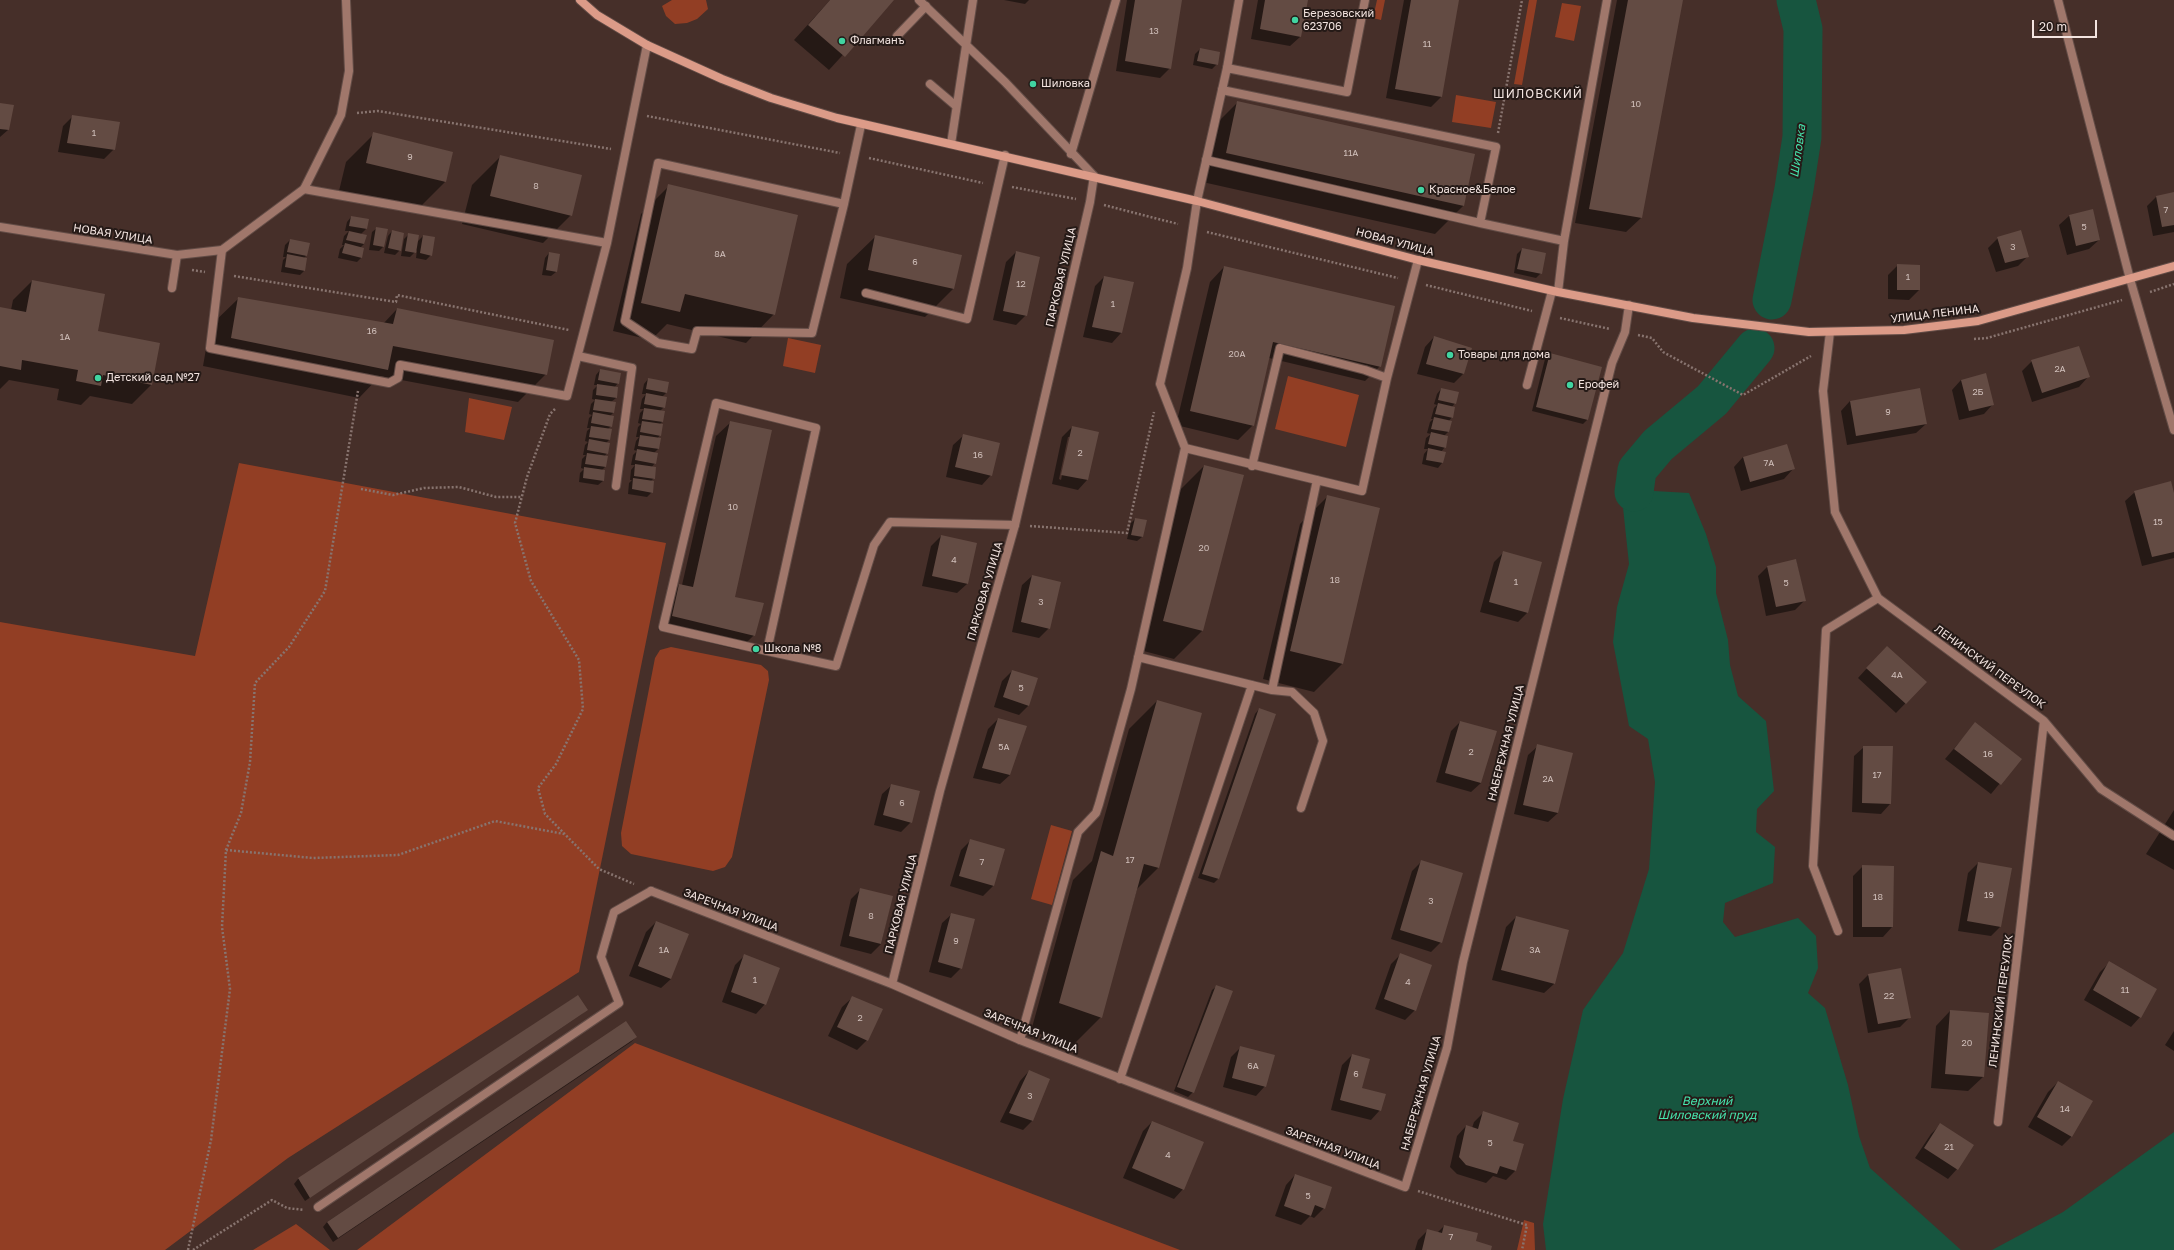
<!DOCTYPE html>
<html>
<head>
<meta charset="utf-8">
<style>
	body { margin:0 }
	#map { position:relative; width:2174px; height:1250px; overflow:hidden; background:#462f29; font-family:"Golos Text",sans-serif }
	canvas { display:block }
	.scale { position:absolute; left:2032px; top:20px; width:65px; height:18px; box-sizing:border-box; border:2px solid #f3e4e0; border-top:0; padding-left:5px; font-size:12px; line-height:14px; white-space:nowrap; color:#f3e4e0; -webkit-text-stroke:3px #251a17; paint-order:stroke }
</style>
</head>
<body>
<div id="map">
<canvas width="2174" height="1250"></canvas>
<div class="scale">20 m</div>
</div>
<script>
const ctx = document.querySelector('canvas').getContext('2d');
ctx.lineJoin = 'round';
function fill(path, color) {
  ctx.fillStyle = color;
  ctx.fill(path, 'evenodd');
}
function toPath(rows) {
  const path = new Path2D();
  for (const r of rows) {
    path.moveTo(r[0], r[1]);
    for (let i = 2; i < r.length; i += 2) path.lineTo(r[i], r[i + 1]);
  }
  return path;
}
function stroke(path, color, width, dash) {
  ctx.strokeStyle = color;
  ctx.lineWidth = width;
  ctx.lineCap = dash ? 'butt' : 'round';
  ctx.setLineDash(dash || []);
  ctx.stroke(path);
}
function drawText(font, color, halo, rows, align = 'center') {
  ctx.font = font + ' "Golos Text",sans-serif';
  ctx.lineWidth = 4;
  ctx.setLineDash([]);
  ctx.textBaseline = 'middle';
  ctx.strokeStyle = halo;
  ctx.fillStyle = color;
  for (const [text, x, y, turn = 0] of rows) {
    ctx.save();
    ctx.translate(x, y);
    ctx.rotate((+turn || 0) * Math.PI / 180);
    ctx.textAlign = isNaN(turn) ? turn : align;
    if (halo) ctx.strokeText(text, 0, 0);
    ctx.fillText(text, 0, 0);
    ctx.restore();
  }
}
fill(toPath([
	[672,0,706,0,708,9,697,19,687,23,675,24,666,16,662,6],
	[1377,0,1385,0,1381,20,1373,18],
	[1529,0,1537,0,1522,85,1514,84],
	[1562,3,1581,6,1574,41,1555,37],
	[1456,95,1496,102,1491,128,1452,122],
	[788,338,821,345,815,373,783,366],
	[1288,376,1359,395,1346,447,1275,429],
	[469,398,512,407,504,440,465,432],
	[239,463,666,543,579,972,288,1158,165,1250,0,1250,0,622,195,656],
	[671,647,761,665,768,671,769,680,732,857,725,867,713,871,631,854,622,846,621,833,655,658,660,650],
	[1051,825,1072,831,1052,905,1031,899],
	[635,1043,1180,1250,357,1250],
	[1524,1220,1534,1223,1535,1250,1517,1250],
	[296,1224,330,1250,253,1250]
]), '#923e24');
fill(toPath([
	[1658,445,1657,452,1647,473,1654,491,1689,493,1706,534,1716,567,1716,593,1728,640,1730,665,1738,696,1766,721,1774,791,1757,809,1756,832,1775,847,1773,883,1725,903,1723,922,1735,937,1798,918,1816,936,1818,968,1808,993,1825,1008,1848,1085,1859,1136,1870,1168,1961,1250,1546,1250,1543,1224,1563,1099,1583,1010,1623,953,1649,869,1655,782,1648,739,1629,726,1613,642,1617,607,1629,564,1622,498,1637,447],
	[2174,1132,2174,1250,1992,1250,2063,1212]
]), '#17553f');
fill(toPath([
	[830,0,893,0,829,70,794,40],
	[1004,0,1029,0,1025,4],
	[1127,0,1181,0,1170,68,1160,78,1116,71],
	[1258,0,1307,0,1300,37,1290,46,1251,39],
	[1404,0,1458,0,1441,97,1431,107,1386,98],
	[1617,0,1682,0,1641,218,1626,232,1575,223],
	[1200,49,1217,64,1212,69,1193,65,1195,54],
	[1238,102,1474,155,1463,206,1435,234,1198,181,1210,130],
	[0,104,8,130,0,137],
	[73,116,114,149,104,159,58,152,63,126],
	[374,134,445,182,417,210,339,191,346,162],
	[500,157,571,215,543,243,462,224,472,185],
	[669,186,774,314,746,343,667,324,651,340,613,331,641,214],
	[2174,193,2174,232,2153,236,2147,206,2156,197],
	[2092,210,2099,240,2089,249,2067,255,2059,225,2069,216],
	[351,217,368,220,366,229,361,234,364,244,360,248,361,258,357,262,338,258,340,249,344,245,342,245,344,236,349,231,345,231,347,222],
	[377,228,383,247,379,251,369,250,372,232],
	[392,231,400,250,395,255,384,253,388,236],
	[409,234,417,242,423,236,431,255,426,260,416,258,417,250,410,257,401,256,404,239],
	[876,236,961,255,953,289,925,317,840,298,847,264],
	[1998,238,2028,256,2018,266,1996,272,1988,248],
	[290,240,306,256,303,259,304,271,300,275,281,272,283,260,286,257,283,257,285,245],
	[1522,249,1541,273,1536,278,1514,273,1517,254],
	[1016,252,1026,315,1016,325,993,320,1006,262],
	[549,253,556,272,551,276,542,275,545,258],
	[1898,265,1919,290,1909,300,1888,299,1888,275],
	[1224,267,1380,366,1365,381,1269,358,1253,425,1238,440,1176,425,1210,282],
	[1104,277,1133,282,1121,333,1112,343,1083,337,1095,286],
	[32,281,97,332,152,384,132,404,90,396,81,405,57,400,59,389,9,380,0,389,0,308,11,310,13,300],
	[239,298,383,324,397,309,546,374,518,402,380,376,359,398,203,366,210,326],
	[1434,337,1463,374,1454,383,1417,374,1425,347],
	[1550,355,1601,368,1587,420,1583,424,1532,411,1545,359],
	[2032,361,2088,377,2079,387,2032,402,2022,371],
	[600,370,618,383,614,388,617,388,616,398,611,402,613,413,610,416,611,426,608,429,609,440,606,443,607,453,604,457,607,457,605,467,602,470,604,471,603,481,598,485,579,482,580,473,584,469,581,468,582,459,586,455,583,455,585,445,588,442,585,441,587,431,590,428,587,428,589,418,592,415,589,414,591,404,595,400,592,399,593,390,598,385,594,385,596,375],
	[648,379,666,393,662,397,664,407,660,411,662,422,659,425,660,435,657,439,660,439,658,449,654,453,655,463,651,468,654,478,650,482,652,492,647,497,628,494,629,483,632,480,630,480,631,470,635,465,631,465,633,455,637,451,634,450,636,441,639,437,636,437,638,427,641,424,638,423,640,413,644,409,640,409,642,399,646,394,642,394,644,384],
	[1961,380,1993,404,1984,414,1959,420,1952,390],
	[1441,389,1455,403,1452,407,1452,417,1449,421,1451,421,1448,432,1444,436,1445,447,1441,452,1444,452,1442,463,1438,468,1422,464,1424,454,1428,449,1424,449,1426,438,1431,434,1427,433,1430,422,1433,419,1431,419,1434,408,1437,405,1434,404,1437,394],
	[1850,401,1926,424,1916,433,1847,445,1841,411],
	[731,422,733,597,754,635,739,650,658,630,665,599,679,585,682,585,716,436],
	[1072,427,1098,433,1087,480,1078,490,1052,484,1062,437],
	[1068,437,1070,437,1061,480,1059,479],
	[963,436,991,475,982,485,946,477,953,445],
	[1743,457,1793,469,1784,479,1741,491,1734,467],
	[1204,466,1202,631,1174,659,1136,649,1176,494],
	[2135,492,2174,497,2174,558,2142,566,2125,501],
	[1328,496,1342,664,1314,692,1263,679,1300,524],
	[1135,519,1145,521,1142,537,1137,541,1127,539,1131,523],
	[941,536,976,544,967,584,957,593,922,586,931,546],
	[1503,553,1527,613,1518,622,1480,612,1494,562],
	[1796,560,1805,600,1795,610,1766,616,1758,576,1767,567],
	[1032,576,1049,628,1039,638,1012,632,1022,585],
	[1877,657,1926,682,1896,713,1858,678],
	[1012,671,1029,705,1019,715,994,707,1002,681],
	[1157,701,1201,714,1158,868,1137,889,1101,1017,1073,1045,1031,1031,1073,880,1092,861,1129,729],
	[1259,709,1275,714,1218,879,1214,883,1198,878,1255,714],
	[998,719,1010,775,1000,784,973,778,988,729],
	[1460,722,1481,783,1471,792,1436,782,1451,731],
	[1975,724,2020,759,1991,794,1945,759],
	[1538,746,1558,813,1548,822,1514,814,1528,755],
	[1864,747,1890,804,1881,814,1852,812,1854,756],
	[892,785,911,822,901,832,874,825,882,794],
	[2174,810,2174,870,2146,854],
	[971,840,1003,849,993,886,983,896,950,886,961,850],
	[1422,861,1441,942,1431,952,1391,939,1412,871],
	[1978,863,2000,927,1991,936,1958,931,1968,873],
	[1863,866,1893,867,1892,927,1883,937,1853,937,1853,876],
	[861,889,892,897,881,944,871,954,840,946,851,899],
	[952,914,961,968,951,978,929,972,942,923],
	[1516,917,1568,931,1554,984,1544,993,1492,980,1506,927],
	[656,922,671,979,661,988,629,976,646,932],
	[1401,954,1415,1010,1405,1020,1375,1009,1391,964],
	[745,955,765,1004,756,1014,722,1002,735,965],
	[2109,963,2140,1017,2131,1027,2084,1000,2100,972],
	[1868,975,1910,1017,1900,1027,1868,1033,1859,984],
	[1217,986,1193,1092,1188,1097,1174,1091,1212,990],
	[577,996,586,1010,582,1014,305,1201,294,1184,298,1179],
	[852,998,867,1040,857,1050,828,1036,842,1007],
	[1950,1011,1983,1077,1968,1091,1931,1088,1936,1026],
	[626,1022,636,1037,631,1042,333,1242,323,1227,327,1222],
	[2174,1031,2174,1051,2165,1045],
	[1241,1047,1265,1086,1256,1096,1223,1087,1231,1057],
	[1352,1055,1361,1089,1380,1110,1371,1120,1331,1110,1342,1065],
	[1029,1071,1033,1120,1023,1130,1000,1122,1020,1081],
	[2058,1082,2092,1101,2071,1137,2062,1146,2028,1127,2048,1092],
	[1484,1112,1512,1142,1515,1171,1506,1180,1493,1176,1486,1183,1457,1174,1450,1167,1457,1136,1466,1126,1472,1128,1474,1122],
	[1152,1122,1183,1189,1174,1199,1123,1178,1143,1131],
	[1940,1125,1957,1169,1948,1179,1915,1158,1931,1134],
	[1295,1175,1324,1208,1314,1218,1310,1216,1301,1225,1275,1216,1286,1185],
	[1444,1226,1474,1242,1490,1250,1415,1250,1418,1240,1428,1230,1437,1233]
]), '#0007');
stroke(toPath([
	[1772,300,1794,189,1802,137,1803,29,1796,0],
	[1634,492,1637,470,1658,445,1712,400,1755,348]
]), '#17553f', 39);
fill(toPath([
	[830,0,894,0,845,57,808,25],
	[1135,0,1182,0,1171,69,1125,61],
	[1265,0,1308,0,1301,37,1260,29],
	[1411,0,1459,0,1442,97,1395,89],
	[1628,0,1683,0,1642,218,1589,209],
	[1200,48,1220,52,1218,65,1197,61],
	[1237,101,1475,154,1464,206,1226,153],
	[0,103,14,105,9,130,0,129],
	[72,115,120,122,115,150,67,143],
	[373,132,453,152,446,182,366,163],
	[500,155,582,175,572,216,490,196],
	[668,184,798,215,775,315,685,294,680,312,641,303],
	[2174,192,2174,225,2162,227,2156,196],
	[2093,209,2100,240,2076,246,2069,215],
	[351,216,369,219,367,229,349,226],
	[376,227,388,229,384,247,373,245],
	[392,230,404,233,401,251,388,248],
	[2021,230,2029,257,2005,263,1997,237],
	[349,231,367,235,364,244,346,240],
	[408,233,419,235,416,253,405,251],
	[423,235,435,237,432,256,420,253],
	[875,235,962,255,954,289,868,270],
	[290,239,310,243,307,256,287,252],
	[345,243,364,248,362,258,342,253],
	[1522,248,1546,253,1542,274,1517,269],
	[1016,251,1040,257,1027,316,1003,311],
	[549,252,560,254,557,272,546,270],
	[287,254,307,258,305,271,285,267],
	[1897,264,1920,265,1920,290,1897,290],
	[1224,266,1395,306,1381,367,1273,342,1254,426,1190,411],
	[1104,276,1134,282,1122,333,1092,327],
	[32,280,105,294,98,331,160,343,152,385,103,375,101,386,76,381,78,370,22,360,21,370,0,366,0,307,26,312],
	[238,297,393,324,397,308,554,340,547,375,393,346,388,370,231,338],
	[1434,336,1472,348,1464,374,1426,364],
	[2079,346,2090,377,2042,393,2031,360],
	[1550,353,1602,367,1588,420,1536,407],
	[600,369,621,373,619,384,598,380],
	[1986,373,1994,405,1969,411,1961,380],
	[648,378,669,382,667,393,646,389],
	[597,384,618,387,617,398,596,395],
	[1441,388,1459,392,1456,404,1438,400],
	[1920,388,1927,424,1856,436,1850,401],
	[646,393,667,397,665,408,644,404],
	[595,399,616,402,614,413,593,410],
	[1438,403,1455,407,1453,418,1435,414],
	[644,408,665,411,663,422,642,419],
	[593,412,614,416,612,427,591,423],
	[1434,417,1452,421,1449,432,1431,429],
	[642,421,663,424,661,436,640,432],
	[730,421,772,430,735,597,764,603,755,636,672,616,679,584,693,587],
	[591,426,612,429,610,440,589,437],
	[1072,426,1099,432,1088,480,1061,475],
	[1431,432,1448,436,1446,448,1428,444],
	[963,434,1000,443,992,476,955,467],
	[640,435,661,438,659,449,638,446],
	[589,439,610,443,608,454,587,450],
	[1787,444,1795,469,1750,482,1743,457],
	[1428,448,1446,452,1443,463,1426,460],
	[637,449,658,453,656,464,635,460],
	[587,453,608,456,606,467,585,464],
	[635,464,656,467,655,479,634,476],
	[1204,465,1244,475,1203,631,1163,621],
	[584,467,605,470,604,481,583,478],
	[633,478,654,481,653,493,632,489],
	[2171,481,2174,493,2174,552,2152,557,2134,491],
	[1327,495,1380,508,1343,664,1290,651],
	[1135,518,1147,520,1143,537,1131,535],
	[941,535,977,543,968,584,932,576],
	[1503,551,1542,562,1528,613,1489,602],
	[1796,559,1806,601,1776,607,1767,566],
	[1032,575,1061,582,1050,629,1021,622],
	[1887,646,1927,682,1906,704,1866,668],
	[1012,670,1038,678,1029,706,1003,697],
	[1157,700,1202,713,1159,868,1144,864,1102,1018,1059,1003,1101,851,1113,856],
	[1259,708,1276,714,1219,879,1202,874],
	[998,718,1027,726,1010,775,982,768],
	[1460,721,1497,731,1481,783,1445,773],
	[1975,722,2022,759,2001,785,1954,749],
	[1537,744,1573,753,1558,813,1523,805],
	[1863,746,1893,746,1891,804,1862,803],
	[891,784,920,791,912,823,883,815],
	[970,839,1005,849,994,886,959,876],
	[1421,860,1463,873,1442,943,1400,930],
	[1978,862,2012,868,2001,927,1967,921],
	[1862,865,1894,866,1893,927,1862,927],
	[860,888,893,896,881,944,849,936],
	[951,913,975,919,962,969,938,962],
	[1516,916,1569,930,1555,984,1501,970],
	[656,921,689,934,671,979,638,966],
	[1400,953,1432,965,1416,1011,1384,999],
	[744,954,780,968,766,1005,731,992],
	[2109,961,2157,989,2141,1018,2093,990],
	[1901,968,1911,1018,1878,1024,1868,974],
	[1216,985,1233,991,1194,1093,1177,1087],
	[578,995,588,1010,310,1198,298,1178],
	[852,996,883,1009,868,1041,837,1027],
	[1950,1010,1989,1013,1984,1077,1945,1074],
	[626,1021,637,1037,338,1238,327,1222],
	[1240,1046,1275,1055,1266,1087,1232,1078],
	[1352,1054,1370,1059,1362,1088,1386,1094,1381,1111,1340,1100],
	[1029,1070,1050,1079,1033,1121,1009,1113],
	[2058,1081,2093,1101,2072,1137,2037,1117],
	[1483,1111,1519,1123,1513,1141,1524,1144,1516,1171,1500,1166,1497,1174,1466,1165,1459,1157,1466,1125,1478,1129],
	[1152,1121,1204,1142,1184,1190,1132,1168],
	[1940,1123,1974,1145,1958,1170,1924,1148],
	[1295,1174,1332,1187,1325,1209,1315,1205,1311,1216,1284,1206],
	[1444,1225,1478,1233,1476,1241,1492,1246,1491,1250,1422,1250,1427,1229,1442,1233]
]), '#634b43');
const lane = toPath([
	[919,0,1005,82,1094,176],
	[897,36,926,6],
	[1227,68,1239,0],
	[930,84,956,106],
	[1222,90,1496,147,1480,223,1564,241],
	[951,144,973,0],
	[1071,154,1116,0],
	[1206,160,1480,223],
	[304,189,607,243],
	[844,204,658,163,625,321,658,343,692,349,697,331,812,333,844,204,861,125],
	[222,250,210,348,389,383,398,378,400,365,567,396,607,243,647,45],
	[172,288,177,255],
	[1558,292,1564,241,1607,0],
	[866,293,967,319,1005,155],
	[578,356,632,368,616,486],
	[1527,385,1552,291],
	[1185,448,1362,491,1387,378,1418,260],
	[1252,466,1280,348,1365,370,1387,378],
	[767,651,816,428,716,403,663,627,767,651,836,666,874,545,890,522,1015,525],
	[1138,657,1272,690,1292,692,1314,713,1323,741,1301,808],
	[1272,690,1317,480],
	[1838,931,1813,866,1826,630,1878,598],
	[1020,1040,1078,832,1096,813,1099,804,1131,689,1185,448,1160,384,1187,268,1197,201],
	[1120,1079,1252,685],
	[318,1207,619,1003,601,957,614,912,651,891]
]);
const street = toPath([
	[2058,0,2130,279,2174,430],
	[1197,201,1227,68,1347,92,1365,0],
	[0,227,177,255,222,250,304,189,341,115,349,71,346,0],
	[1830,332,1823,391,1835,512,1878,598,2044,721,1998,1122],
	[2044,721,2101,789,2174,836],
	[651,891,892,984,1020,1040,1405,1187,1447,1048,1463,962,1612,363,1625,332,1629,305],
	[892,984,940,791,1015,525,1090,202,1094,176]
]);
const secondary = toPath([
	[580,0,597,15,647,45,722,79,771,98,837,118,1197,201,1418,260,1558,292,1693,318,1809,332,1904,330,1978,321,2174,266]
]);
stroke(lane, '#624c46', 10);
stroke(street, '#624c46', 10);
stroke(secondary, '#624c46', 10);
stroke(toPath([
	[357,113,378,111,611,149],
	[647,116,840,153],
	[1498,133,1522,0],
	[869,158,983,183],
	[1012,187,1076,199],
	[1104,205,1178,224],
	[1207,232,1398,278],
	[192,270,205,272],
	[234,276,396,302,397,295,569,330],
	[1426,285,1532,311],
	[2150,292,2174,284],
	[1560,318,1610,329],
	[1638,335,1652,338,1663,352,1743,395,1811,356],
	[1974,339,1987,338,2122,300],
	[555,409,550,414,527,477,515,523,531,581,579,660,583,709,556,764,538,788,545,814,599,869,634,884],
	[361,489,393,495,424,488,459,487,496,497,522,497],
	[1030,526,1127,533,1154,412],
	[226,850,313,858,398,855,495,821,564,834],
	[1418,1191,1527,1225,1522,1250],
	[188,1250,211,1140,222,1052,230,989,222,927,226,850,241,813,250,762,255,683,289,647,325,591,358,391],
	[193,1250,272,1200,287,1208,304,1210]
]), '#88746f', 2.5, [2, 2]);
stroke(lane, '#a0776b', 8);
stroke(street, '#a0776b', 8);
stroke(secondary, '#dc9b88', 8);
for (const [x, y, r, color] of [
	[1295,20,4,"#41d4a1"],
	[842,41,4,"#41d4a1"],
	[1033,84,4,"#41d4a1"],
	[1421,190,4,"#41d4a1"],
	[1450,355,4,"#41d4a1"],
	[98,378,4,"#41d4a1"],
	[1570,385,4,"#41d4a1"],
	[756,649,4,"#41d4a1"]
]) {
  const dot = new Path2D();
  dot.arc(x, y, r, 0, 2 * Math.PI);
  ctx.fillStyle = color;
  ctx.fill(dot);
  stroke(dot, '#251a17', 1.5);
}
drawText('9px', '#cfbeb9', null, [
	["13",1154,31],
	["11",1427,44],
	["10",1636,104],
	["1",94,133],
	["11А",1351,153],
	["9",410,157],
	["8",536,186],
	["7",2166,210],
	["5",2084,227],
	["3",2013,247],
	["8А",720,254],
	["6",915,262],
	["1",1908,277],
	["12",1021,284],
	["1",1113,304],
	["16",372,331],
	["1А",65,337],
	["20А",1237,354],
	["2А",2060,369],
	["2Б",1978,392],
	["9",1888,412],
	["2",1080,453],
	["16",978,455],
	["7А",1769,463],
	["10",733,507],
	["15",2158,522],
	["20",1204,548],
	["4",954,560],
	["18",1335,580],
	["1",1516,582],
	["5",1786,583],
	["3",1041,602],
	["4А",1897,675],
	["5",1021,688],
	["5А",1004,747],
	["2",1471,752],
	["16",1988,754],
	["17",1877,775],
	["2А",1548,779],
	["6",902,803],
	["17",1130,860],
	["7",982,862],
	["19",1989,895],
	["18",1878,897],
	["3",1431,901],
	["8",871,916],
	["9",956,941],
	["1А",664,950],
	["3А",1535,950],
	["1",755,980],
	["4",1408,982],
	["11",2125,990],
	["22",1889,996],
	["2",860,1018],
	["20",1967,1043],
	["6А",1253,1066],
	["6",1356,1074],
	["3",1030,1096],
	["14",2065,1109],
	["5",1490,1143],
	["21",1949,1147],
	["4",1168,1155],
	["5",1308,1196],
	["7",1451,1237]
]);
drawText('11px', '#f3e4e0', '#251a17', [
	["Березовский",1303,14],
	["623706",1303,27],
	["Флагманъ",850,41],
	["Шиловка",1041,84],
	["Красное&Белое",1429,190],
	["Товары для дома",1458,355],
	["Детский сад №27",106,378],
	["Ерофей",1578,385],
	["Школа №8",764,649]
], 'left');
drawText('11px', '#f3e4e0', '#251a17', [
	["НОВАЯ УЛИЦА",113,234,9],
	["НОВАЯ УЛИЦА",1395,242,15],
	["ПАРКОВАЯ УЛИЦА",1061,277,-77],
	["УЛИЦА ЛЕНИНА",1935,314,-7],
	["ПАРКОВАЯ УЛИЦА",985,591,-74],
	["ЛЕНИНСКИЙ ПЕРЕУЛОК",1990,667,36],
	["НАБЕРЕЖНАЯ УЛИЦА",1506,743,-76],
	["ПАРКОВАЯ УЛИЦА",901,904,-76],
	["ЗАРЕЧНАЯ УЛИЦА",731,910,21],
	["ЛЕНИНСКИЙ ПЕРЕУЛОК",2001,1001,-83],
	["ЗАРЕЧНАЯ УЛИЦА",1031,1031,22],
	["НАБЕРЕЖНАЯ УЛИЦА",1421,1093,-74],
	["ЗАРЕЧНАЯ УЛИЦА",1333,1148,21]
]);
ctx.letterSpacing = '1px';
drawText('12px', '#f3e4e0', '#251a17', [
	["ШИЛОВСКИЙ",1538,94]
]);
ctx.letterSpacing = '0px';
drawText('italic 12px', '#46e3ac', '#251a17', [
	["Шиловка",1798,151,-82],
	["Верхний",1707,1101],
	["Шиловский пруд",1707,1115]
]);
</script>
</body>
</html>
